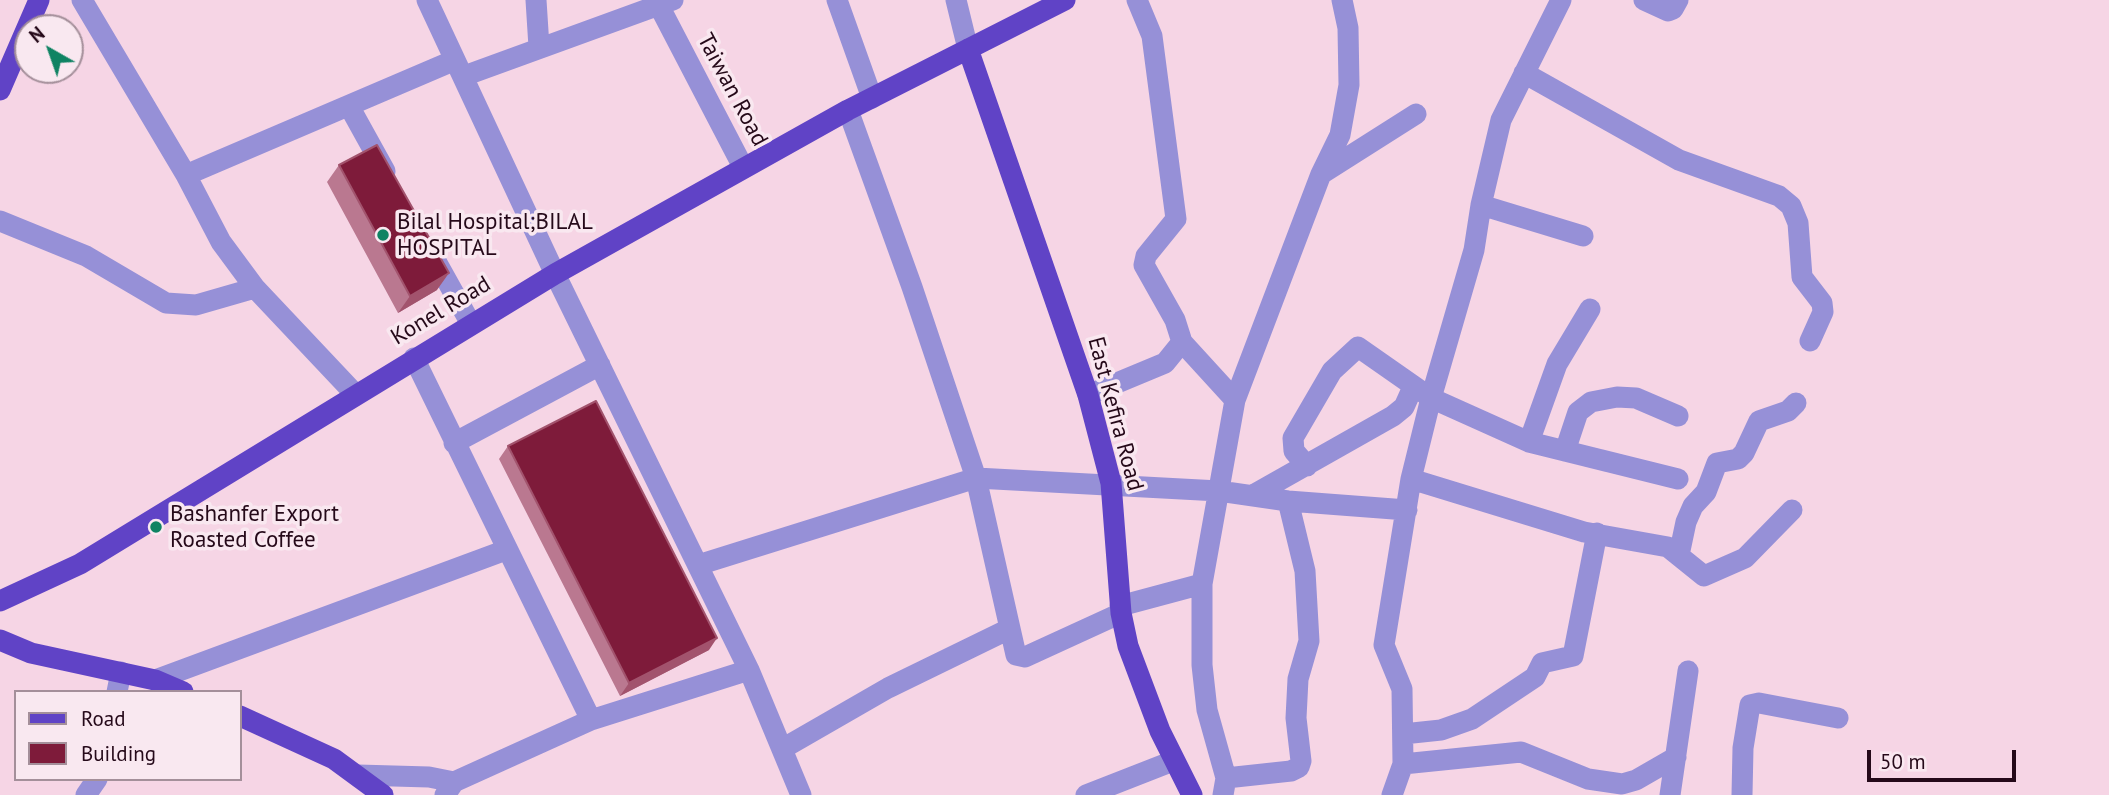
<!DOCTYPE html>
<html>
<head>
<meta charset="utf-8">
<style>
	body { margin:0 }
	#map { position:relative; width:2109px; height:795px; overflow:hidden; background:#f6d5e5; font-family:"PT Sans",sans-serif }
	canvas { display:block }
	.legend { position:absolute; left:14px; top:690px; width:228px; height:91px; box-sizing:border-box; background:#f9e8f0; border:2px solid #a48f9a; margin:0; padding:9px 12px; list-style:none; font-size:21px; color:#250919 }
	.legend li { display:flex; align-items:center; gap:14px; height:35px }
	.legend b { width:35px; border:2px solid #a48f9a }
	.north { position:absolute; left:14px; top:14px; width:70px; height:70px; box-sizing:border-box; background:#f9e8f0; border:2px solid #a48f9a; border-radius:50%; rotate:320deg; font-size:19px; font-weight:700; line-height:28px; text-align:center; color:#250919 }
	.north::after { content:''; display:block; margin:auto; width:24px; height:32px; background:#0f8363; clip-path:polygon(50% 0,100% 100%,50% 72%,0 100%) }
	.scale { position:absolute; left:1867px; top:750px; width:149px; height:32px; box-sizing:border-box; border:4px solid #250919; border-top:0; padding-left:9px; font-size:21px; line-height:24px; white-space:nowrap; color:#250919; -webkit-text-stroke:5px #f9e8f0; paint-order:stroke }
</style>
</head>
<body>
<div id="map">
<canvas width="2109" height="795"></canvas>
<ul class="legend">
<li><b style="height:9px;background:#6043c6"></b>Road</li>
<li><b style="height:19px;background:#7e1b3a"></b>Building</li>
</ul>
<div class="north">N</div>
<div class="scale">50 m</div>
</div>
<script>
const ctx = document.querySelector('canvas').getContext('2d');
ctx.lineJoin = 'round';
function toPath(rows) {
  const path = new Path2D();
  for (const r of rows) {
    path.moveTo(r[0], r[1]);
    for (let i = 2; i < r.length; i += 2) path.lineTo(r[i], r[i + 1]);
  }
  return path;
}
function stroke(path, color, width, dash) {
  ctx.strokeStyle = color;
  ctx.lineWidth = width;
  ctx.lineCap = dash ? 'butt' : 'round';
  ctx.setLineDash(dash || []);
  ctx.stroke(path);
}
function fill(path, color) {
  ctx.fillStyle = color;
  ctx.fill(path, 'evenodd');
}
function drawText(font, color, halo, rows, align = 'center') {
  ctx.font = font + ' "PT Sans",sans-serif';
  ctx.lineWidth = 7;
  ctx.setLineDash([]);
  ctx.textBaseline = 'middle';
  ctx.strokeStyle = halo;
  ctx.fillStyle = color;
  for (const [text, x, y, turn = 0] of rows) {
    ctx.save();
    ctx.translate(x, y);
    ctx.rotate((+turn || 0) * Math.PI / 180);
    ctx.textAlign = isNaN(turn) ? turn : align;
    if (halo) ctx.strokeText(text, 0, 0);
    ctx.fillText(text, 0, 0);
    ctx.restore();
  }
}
stroke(toPath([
	[82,0,186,175,221,242,255,288,355,394],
	[427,0,555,274,749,670,801,795],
	[536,0,539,47],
	[656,0,743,167],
	[837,0,872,98],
	[956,0,968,49],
	[1137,0,1152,36,1176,219,1146,256,1144,265,1175,320,1182,342,1235,400],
	[1644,0,1668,11,1673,9,1678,0],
	[1524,73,1679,160,1779,196,1791,206,1798,223,1802,277,1822,303,1823,312,1810,341],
	[464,76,673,0],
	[349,106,385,171],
	[848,110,912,287,976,478,1016,655,1025,657,1121,613],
	[1323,173,1416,114],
	[186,175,455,60],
	[1481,205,1583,236],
	[0,221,86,256,166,303,196,305,255,288],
	[432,254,471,324],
	[414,358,591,720],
	[1088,395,1165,363,1182,342],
	[1529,442,1557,364,1590,309],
	[454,443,600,365],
	[1565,451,1578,412,1591,402,1617,397,1636,398,1678,416],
	[1307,466,1294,451,1293,438,1332,371,1358,347,1431,398,1529,442,1678,479],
	[1411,479,1584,532,1668,547,1704,576,1745,558,1792,510],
	[1255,494,1393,416,1404,407,1413,387],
	[1679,555,1686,522,1693,506,1706,492,1717,463,1738,459,1744,453,1759,421,1788,411,1796,403],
	[698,565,976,478,1219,491,1288,501,1407,510],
	[1120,606,1202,584],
	[155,680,506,550],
	[117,692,121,672],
	[1403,734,1441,730,1472,719,1535,677,1542,663,1573,656,1597,533],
	[782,749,888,688,1009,629],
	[1403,764,1521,752,1588,779,1622,784,1636,780,1676,757],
	[358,775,429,777,454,782],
	[1226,778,1291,771,1299,767,1301,761,1296,718,1298,679,1309,641,1305,571,1288,501],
	[86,795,97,779],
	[445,795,454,782,591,720,749,670],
	[1086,795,1173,761],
	[1223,795,1226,778,1207,710,1202,665,1202,584,1235,400,1321,174,1340,135,1349,85,1348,28,1342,0],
	[1392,795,1403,764,1402,689,1384,645,1411,479,1431,398,1474,250,1481,205,1501,120,1561,0],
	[1670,795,1688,671],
	[1742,795,1743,748,1750,705,1759,703,1838,718]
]), '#9690d7', 21);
stroke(toPath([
	[968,49,1088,395,1111,483,1121,613,1128,646,1160,731,1192,795],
	[0,90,39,0],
	[0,601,80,564,555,274,848,110,1065,0],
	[0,640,31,653,155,680,183,692],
	[240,716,334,759,383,795]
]), '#6043c6', 21);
fill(toPath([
	[339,165,437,290,398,313,327,182],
	[508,446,709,650,620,696,499,459]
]), '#ba7890');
fill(toPath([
	[449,273,437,290,398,313,410,296],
	[717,638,709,650,620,696,629,683]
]), '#a2536d');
const building = toPath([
	[377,145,449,273,410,296,339,165,377,145],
	[596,401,717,638,629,683,508,446,596,401]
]);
fill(building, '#7e1b3a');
stroke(building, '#a2536d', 2);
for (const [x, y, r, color] of [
	[383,235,7,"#0f8363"],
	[156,527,7,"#0f8363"]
]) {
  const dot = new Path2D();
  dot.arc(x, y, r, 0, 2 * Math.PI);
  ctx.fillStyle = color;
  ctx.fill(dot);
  stroke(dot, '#f9e8f0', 2.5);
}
drawText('23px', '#250919', '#f9e8f0', [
	["Taiwan Road",732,90,62],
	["Konel Road",441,311,-31],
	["East Kefira Road",1115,414,75]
]);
drawText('23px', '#250919', '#f9e8f0', [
	["Bilal Hospital;BILAL",397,222],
	["HOSPITAL",397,248],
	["Bashanfer Export",170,514],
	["Roasted Coffee",170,540]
], 'left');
</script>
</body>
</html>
